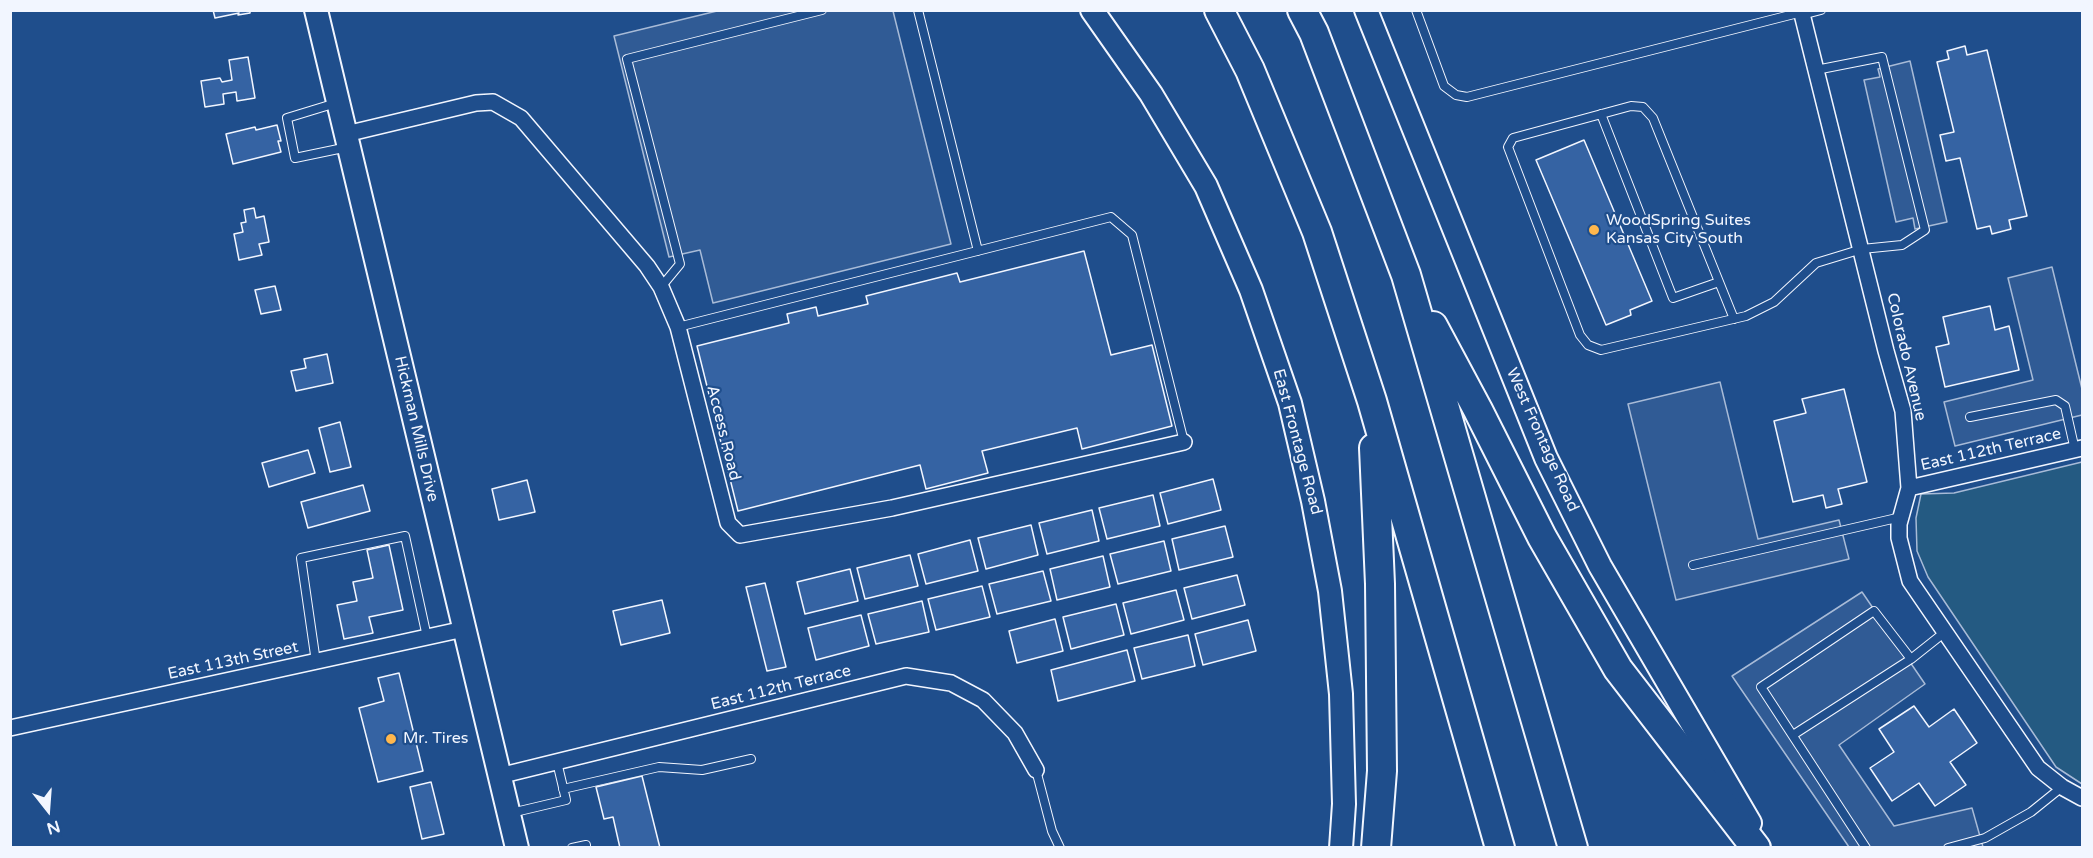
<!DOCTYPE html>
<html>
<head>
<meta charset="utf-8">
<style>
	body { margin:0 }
	#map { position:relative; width:2093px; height:858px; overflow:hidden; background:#1f4e8c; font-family:"Varela Round",sans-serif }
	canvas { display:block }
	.frame { position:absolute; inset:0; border:12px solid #f2f6ff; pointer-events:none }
	.north { position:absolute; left:18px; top:780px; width:60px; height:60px; -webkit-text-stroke:4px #1f4e8c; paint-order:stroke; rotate:163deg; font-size:16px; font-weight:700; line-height:24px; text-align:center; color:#f2f6ff }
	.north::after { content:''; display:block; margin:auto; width:21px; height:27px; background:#f2f6ff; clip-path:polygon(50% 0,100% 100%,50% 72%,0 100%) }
</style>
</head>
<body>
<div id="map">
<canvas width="2093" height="858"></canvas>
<div class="frame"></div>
<div class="north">N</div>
</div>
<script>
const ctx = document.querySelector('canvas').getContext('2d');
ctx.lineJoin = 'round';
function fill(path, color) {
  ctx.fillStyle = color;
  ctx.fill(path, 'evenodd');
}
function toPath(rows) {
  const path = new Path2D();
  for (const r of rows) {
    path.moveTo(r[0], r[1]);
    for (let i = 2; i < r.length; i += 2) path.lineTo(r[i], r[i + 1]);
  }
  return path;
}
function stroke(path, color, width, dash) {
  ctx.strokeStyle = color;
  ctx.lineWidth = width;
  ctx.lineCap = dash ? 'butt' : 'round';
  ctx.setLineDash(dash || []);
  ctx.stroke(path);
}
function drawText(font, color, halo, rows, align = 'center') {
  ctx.font = font + ' "Varela Round",sans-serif';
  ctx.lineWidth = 4.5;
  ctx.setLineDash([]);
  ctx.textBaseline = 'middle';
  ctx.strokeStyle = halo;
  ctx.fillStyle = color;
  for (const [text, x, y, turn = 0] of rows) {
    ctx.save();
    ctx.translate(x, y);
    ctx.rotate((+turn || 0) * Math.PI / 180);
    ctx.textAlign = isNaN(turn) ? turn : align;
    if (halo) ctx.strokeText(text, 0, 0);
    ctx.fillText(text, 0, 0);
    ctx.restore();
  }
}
const green = toPath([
	[2082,462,2082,784,2056,767,1928,577,1917,551,1916,518,1921,494,1954,493,2082,462]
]);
fill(green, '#245a82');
stroke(green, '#a8bbd7', 1.5);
const parking = toPath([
	[717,11,893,11,951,244,713,303,700,250,669,257,614,36,717,11],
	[1910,61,1947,222,1915,229,1913,218,1896,222,1864,80,1880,77,1878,69,1910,61],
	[2052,267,2082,389,2082,415,1955,446,1944,402,2033,380,2008,278,2052,267],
	[1720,382,1758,539,1839,520,1849,559,1676,600,1628,404,1720,382],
	[1862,592,1925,684,1839,745,1894,826,1972,808,1983,847,1849,847,1732,676,1862,592]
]);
fill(parking, '#305b95');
stroke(parking, '#a8bbd7', 1.5);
const building = toPath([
	[213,10,250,10,250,13,238,15,239,13,215,18,213,10],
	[1965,46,1967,55,1987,50,2027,216,2009,220,2011,229,1992,234,1990,226,1977,229,1960,158,1946,161,1940,135,1954,132,1937,62,1949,59,1947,51,1965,46],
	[248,57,255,98,237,101,236,92,223,94,224,104,205,107,201,81,220,78,222,82,232,80,229,60,248,57],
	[277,125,281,141,278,141,281,152,233,164,226,134,255,127,256,130,277,125],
	[1584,140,1652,301,1630,310,1631,315,1606,325,1536,160,1584,140],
	[254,208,256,218,264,216,269,242,259,244,262,255,239,260,234,234,243,232,241,223,246,222,244,210,254,208],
	[1084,251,1111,355,1152,345,1172,426,1082,449,1077,428,982,451,988,473,926,489,920,465,738,511,697,346,789,323,787,314,816,307,818,316,868,304,866,296,957,273,960,282,1084,251],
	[275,286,281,310,261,314,255,290,275,286],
	[1990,306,1995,330,2009,326,2019,370,1945,387,1936,347,1949,344,1943,317,1990,306],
	[327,354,333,383,296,391,291,371,306,368,304,359,327,354],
	[1844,389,1867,482,1838,489,1842,504,1826,508,1823,495,1793,502,1774,421,1806,413,1802,399,1844,389],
	[340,422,351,467,330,472,319,428,340,422],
	[308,450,315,473,269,487,262,463,308,450],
	[1213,479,1221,510,1168,524,1160,493,1213,479],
	[527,480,535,512,499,520,492,489,527,480],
	[363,485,370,511,308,528,301,502,363,485],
	[1153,495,1160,526,1107,539,1099,508,1153,495],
	[1092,510,1099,541,1047,554,1039,523,1092,510],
	[1031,525,1038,555,986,569,978,538,1031,525],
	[1225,526,1233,557,1179,570,1172,539,1225,526],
	[970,540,978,571,926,584,918,554,970,540],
	[1164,541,1171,571,1118,584,1110,554,1164,541],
	[389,545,403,610,369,617,373,633,344,639,337,605,357,601,353,582,373,578,367,550,389,545],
	[910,555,918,586,865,599,857,568,910,555],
	[1103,556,1110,587,1057,600,1050,569,1103,556],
	[850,569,858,601,805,614,797,582,850,569],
	[1043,571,1051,601,997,614,989,584,1043,571],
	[1237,575,1245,605,1192,619,1184,588,1237,575],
	[765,583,786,667,767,671,746,587,765,583],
	[982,586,990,617,936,630,928,599,982,586],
	[1176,590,1184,620,1131,634,1123,603,1176,590],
	[662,600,670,633,621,645,613,611,662,600],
	[922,601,929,632,876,644,868,614,922,601],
	[1116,604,1124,635,1071,649,1063,617,1116,604],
	[861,615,869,646,816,660,808,628,861,615],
	[1055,619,1063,651,1017,663,1009,631,1055,619],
	[1248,620,1256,651,1203,665,1195,634,1248,620],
	[1188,635,1195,666,1142,679,1134,648,1188,635],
	[1127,650,1135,681,1058,701,1051,670,1127,650],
	[399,673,423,771,378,782,359,708,384,701,378,678,399,673],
	[1914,706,1929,727,1954,709,1977,743,1950,762,1966,785,1935,806,1919,783,1892,801,1870,768,1894,752,1879,729,1914,706],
	[642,776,660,848,620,848,613,817,604,819,596,787,642,776],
	[431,782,444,834,422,839,410,787,431,782]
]);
fill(building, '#3563a3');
stroke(building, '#f2f6ff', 1.5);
const lane = toPath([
	[918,10,978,251],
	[1416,10,1444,86,1456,95,1467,97,1802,12],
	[1802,15,1821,10],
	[336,103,287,118,295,158,348,147],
	[1601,114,1673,298,1719,282],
	[661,287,680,264,627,59,822,10],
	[1734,319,1653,118,1643,107,1631,106,1513,138,1508,147,1580,335,1588,345,1601,350,1746,316,1774,302,1816,263,1862,249,1902,245,1925,230,1882,57,1816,70],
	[678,327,1111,217,1132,235,1184,442],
	[1970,417,2056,400,2065,406,2075,450],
	[1693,565,1901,517],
	[316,662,301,558,405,536,427,637],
	[1793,735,1911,659],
	[1036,770,1052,831,1060,848],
	[563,789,659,767,702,770,751,759],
	[511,813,566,800,557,762],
	[572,848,586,845,586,848],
	[1866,848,1761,687,1874,611,1911,659,1945,632],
	[1948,848,1985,838,2031,812,2062,787]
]);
const street = toPath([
	[1801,10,1886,351,1903,411,1909,488,1899,524,1899,538,1910,581,2038,768,2062,787,2082,798],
	[346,134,476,103,493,102,521,118,647,266,661,287,678,327,728,523,740,535,892,508,1184,442],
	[1909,488,2082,448],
	[10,728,464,629],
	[499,776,906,676,951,683,983,700,1015,733,1036,770]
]);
const secondary = toPath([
	[316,10,517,848],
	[1092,10,1151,94,1206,186,1251,290,1290,403,1313,501,1330,591,1341,694,1344,804,1341,848],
	[1366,10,1546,458,1600,566,1750,823]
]);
const highway = toPath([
	[1219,10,1250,70,1317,232,1372,401,1500,848],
	[1302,10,1314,33,1406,275,1573,848],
	[1433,326,1478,410,1542,537,1618,669,1756,848],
	[1374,448,1380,584,1382,771,1376,848]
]);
stroke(lane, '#f2f6ff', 10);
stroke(street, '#f2f6ff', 18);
stroke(secondary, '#f2f6ff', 26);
stroke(highway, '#f2f6ff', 32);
stroke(lane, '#1f4e8c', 8);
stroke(street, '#1f4e8c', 15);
stroke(secondary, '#1f4e8c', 22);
stroke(highway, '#1f4e8c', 28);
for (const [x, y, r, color] of [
	[1594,230,6,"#ffb74d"],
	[391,739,6,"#ffb74d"]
]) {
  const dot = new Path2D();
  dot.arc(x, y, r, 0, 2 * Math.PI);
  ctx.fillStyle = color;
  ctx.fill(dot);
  stroke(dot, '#1f4e8c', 2);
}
drawText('16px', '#f2f6ff', '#1f4e8c', [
	["WoodSpring Suites",1606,221],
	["Kansas City South",1606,239],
	["Mr. Tires",403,739]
], 'left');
drawText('16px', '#f2f6ff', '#1f4e8c', [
	["Colorado Avenue",1906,357,77],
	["Hickman Mills Drive",416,429,77],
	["Access Road",723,433,76],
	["West Frontage Road",1542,440,66],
	["East Frontage Road",1297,442,75],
	["East 112th Terrace",1991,450,-13],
	["East 113th Street",233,661,-12],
	["East 112th Terrace",781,688,-14]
]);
</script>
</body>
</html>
